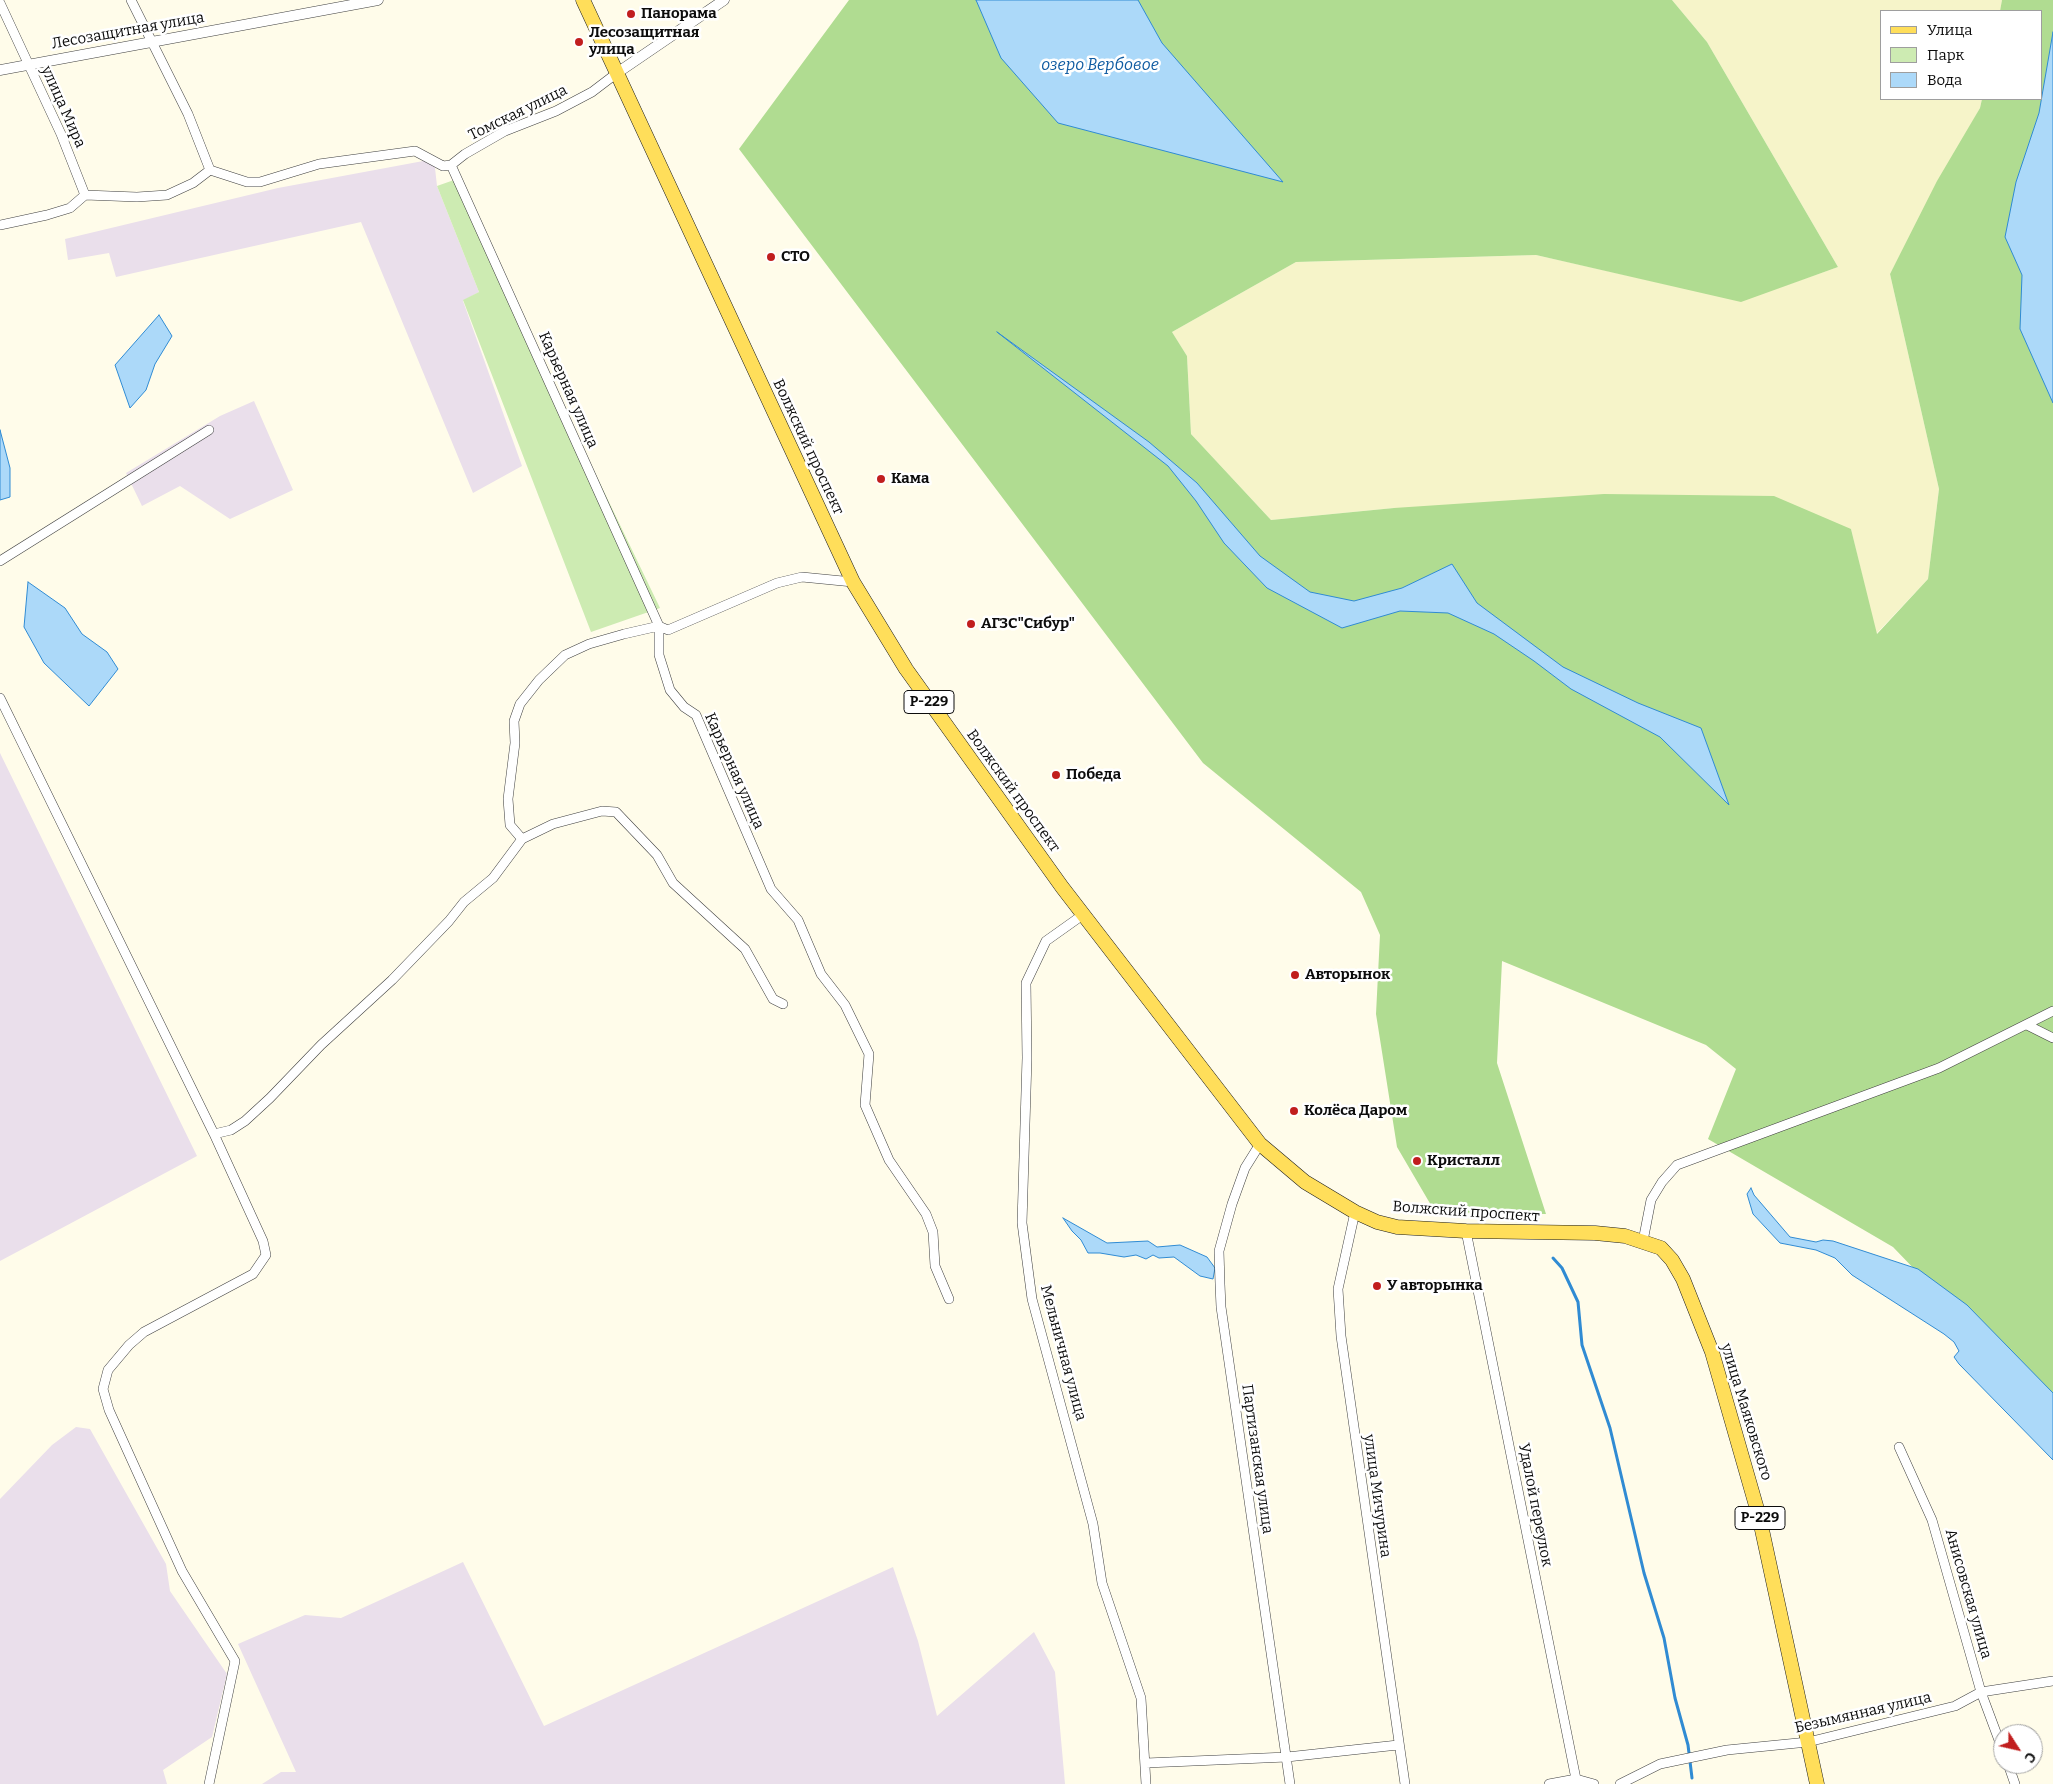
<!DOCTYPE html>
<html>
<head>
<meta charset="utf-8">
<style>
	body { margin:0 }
	#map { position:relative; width:2053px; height:1784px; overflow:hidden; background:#fffcea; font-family:Bitter,serif }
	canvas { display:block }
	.legend { position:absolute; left:1880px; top:10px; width:162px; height:90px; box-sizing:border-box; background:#fff; border:1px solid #9e9e9e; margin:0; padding:6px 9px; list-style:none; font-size:15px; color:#0c0c0c }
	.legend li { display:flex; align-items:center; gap:10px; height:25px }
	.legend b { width:25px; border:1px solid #9e9e9e }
	.north { position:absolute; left:1993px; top:1724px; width:50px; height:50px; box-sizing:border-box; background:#fff; border:1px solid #9e9e9e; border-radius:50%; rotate:125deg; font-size:14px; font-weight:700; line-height:20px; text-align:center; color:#0c0c0c }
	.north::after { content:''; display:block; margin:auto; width:18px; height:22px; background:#c11e1e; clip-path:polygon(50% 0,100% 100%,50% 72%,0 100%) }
</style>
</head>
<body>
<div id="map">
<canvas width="2053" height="1784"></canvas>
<ul class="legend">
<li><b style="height:6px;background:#ffde5a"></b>Улица</li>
<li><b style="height:14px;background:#cdebb2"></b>Парк</li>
<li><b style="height:14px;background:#acd9f9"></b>Вода</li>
</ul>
<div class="north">С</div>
</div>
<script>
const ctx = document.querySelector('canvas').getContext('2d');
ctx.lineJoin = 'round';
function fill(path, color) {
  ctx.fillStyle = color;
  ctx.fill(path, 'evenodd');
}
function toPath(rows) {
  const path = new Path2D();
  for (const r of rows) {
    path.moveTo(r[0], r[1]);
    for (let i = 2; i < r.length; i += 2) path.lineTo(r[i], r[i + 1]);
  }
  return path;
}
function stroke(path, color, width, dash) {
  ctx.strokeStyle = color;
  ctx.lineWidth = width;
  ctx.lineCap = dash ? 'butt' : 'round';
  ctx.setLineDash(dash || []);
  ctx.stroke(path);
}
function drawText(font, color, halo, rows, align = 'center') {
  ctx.font = font + ' Bitter,serif';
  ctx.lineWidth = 5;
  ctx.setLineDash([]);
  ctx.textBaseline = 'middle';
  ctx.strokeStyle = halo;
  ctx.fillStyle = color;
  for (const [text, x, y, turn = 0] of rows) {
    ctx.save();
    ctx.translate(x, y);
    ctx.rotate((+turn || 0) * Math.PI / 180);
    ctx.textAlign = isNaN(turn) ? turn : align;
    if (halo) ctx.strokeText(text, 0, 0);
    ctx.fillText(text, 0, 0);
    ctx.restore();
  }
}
fill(toPath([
	[434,159,437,186,479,292,463,301,522,466,473,493,361,222,116,277,109,253,68,260,65,239,278,188],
	[254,401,293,490,230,519,180,486,142,506,126,473,220,416],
	[0,753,197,1156,0,1261],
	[76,1427,90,1429,166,1564,170,1591,227,1674,212,1737,163,1770,167,1784,0,1784,0,1499,52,1445],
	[463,1562,544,1726,893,1567,918,1641,937,1716,1034,1632,1055,1672,1065,1784,262,1784,281,1772,296,1772,238,1644,305,1615,341,1618]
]), '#eadfeb');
fill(toPath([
	[1672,0,2002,0,2000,11,1882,11,1882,99,1982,99,1980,108,1890,274,1939,489,1928,579,1876,634,1851,529,1394,508,1271,520,1191,434,1187,356,1172,332,1296,262,1536,255,1741,301,1838,267,1707,42]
]), '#f6f4c9');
fill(toPath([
	[454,180,660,608,591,632,463,300,479,292,437,186]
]), '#cdebb2');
fill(toPath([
	[849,0,1672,0,1707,42,1838,267,1741,302,1536,255,1296,262,1172,332,1187,356,1191,434,1271,520,1394,508,1604,494,1774,496,1851,529,1877,634,1928,579,1939,489,1890,274,1937,181,1980,108,1982,99,2042,99,2042,11,2000,11,2002,0,2053,0,2053,1413,1893,1247,1708,1139,1736,1069,1706,1045,1502,961,1497,1063,1546,1214,1435,1212,1397,1147,1376,1014,1380,935,1361,892,1203,763,739,149]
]), '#b0dc91');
const water = toPath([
	[976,0,1138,0,1162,43,1283,182,1058,123,1001,58,976,0],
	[2053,32,2053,403,2020,329,2022,275,2005,237,2016,182,2039,113,2053,32],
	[159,315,172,336,155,364,146,390,130,408,115,365,159,315],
	[997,332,1149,442,1197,483,1260,556,1310,592,1354,601,1402,588,1452,564,1477,603,1563,667,1638,703,1701,728,1729,805,1660,737,1571,689,1534,661,1494,634,1448,613,1400,611,1342,628,1267,588,1224,543,1196,501,1168,466,997,332],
	[0,430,10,468,10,497,0,500,0,430],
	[28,582,65,608,82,634,107,652,118,669,89,706,44,663,24,627,28,582],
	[1751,1188,1754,1195,1790,1237,1816,1242,1823,1240,1833,1241,1918,1269,1967,1305,2053,1393,2053,1460,1959,1364,1954,1357,1959,1351,1954,1342,1944,1334,1852,1275,1835,1258,1816,1250,1780,1243,1753,1214,1747,1194,1751,1188],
	[1063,1218,1107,1243,1148,1241,1157,1247,1180,1245,1207,1257,1215,1268,1213,1279,1200,1276,1174,1257,1159,1258,1153,1255,1146,1259,1136,1255,1124,1257,1100,1253,1088,1253,1081,1240,1072,1231,1063,1218]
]);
fill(water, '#acd9f9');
stroke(water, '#308bd3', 1);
stroke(toPath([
	[1553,1258,1562,1268,1578,1302,1582,1345,1610,1428,1644,1573,1664,1638,1675,1698,1688,1745,1692,1778]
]), '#308bd3', 3);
const minor = toPath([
	[131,0,188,114,210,170],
	[0,3,61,134,85,195],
	[451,165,659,626,659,655,670,690,684,707,696,715,771,889,798,920,821,974,845,1005,869,1054,865,1105,889,1160,926,1214,933,1232,935,1266,949,1299],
	[0,225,47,215,70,208,85,195,137,197,167,195,193,183,210,170,247,182,260,182,319,164,415,151,443,166,451,165,465,154,505,131,556,111,592,92,617,73],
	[0,561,209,430],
	[0,698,214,1134,263,1241,266,1255,253,1274,144,1332,129,1345,108,1370,103,1389,109,1410,182,1571,235,1661,209,1784],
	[522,839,553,824,602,811,616,812,657,855,673,883,745,949,773,999,783,1004],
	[1084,914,1046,941,1026,983,1027,1058,1022,1223,1032,1299,1093,1524,1102,1583,1141,1698,1146,1784],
	[2027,1025,2053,1038],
	[214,1134,231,1130,245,1121,270,1098,321,1045,392,980,449,921,464,902,493,878,522,839,510,825,508,799,515,743,514,721,520,704,539,680,565,655,589,644,624,634,659,626,668,630,777,583,802,577,853,582],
	[1260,1144,1245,1168,1232,1204,1219,1251,1220,1284,1221,1307,1290,1784],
	[1355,1212,1338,1289,1341,1336,1405,1784],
	[1466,1231,1577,1784],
	[1643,1241,1651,1200,1662,1182,1677,1165,1939,1068,2053,1011],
	[1899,1447,1932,1520,1981,1692,2003,1751],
	[1146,1763,1287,1757,1398,1745],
	[2008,1764,2015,1784],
	[1549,1784,1576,1779,1594,1784],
	[1620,1784,1660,1764,1727,1750,1808,1742,1955,1706,1981,1692,2053,1681]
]);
const tertiary = toPath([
	[0,70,378,0],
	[617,73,724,0]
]);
const primary = toPath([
	[583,0,853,582,906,669,1062,887,1260,1144,1305,1182,1355,1212,1377,1222,1397,1227,1466,1231,1595,1233,1625,1236,1661,1248,1672,1260,1683,1279,1712,1352,1759,1516,1817,1784]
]);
stroke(minor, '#3f3f3f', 10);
stroke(tertiary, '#3f3f3f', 11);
stroke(primary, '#1d1d1d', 15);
stroke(minor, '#fff', 9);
stroke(tertiary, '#fff', 10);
stroke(primary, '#ffde5a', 14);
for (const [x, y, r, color] of [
	[631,14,5,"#c11e1e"],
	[579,42,5,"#c11e1e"],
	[771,257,5,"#c11e1e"],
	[881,479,5,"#c11e1e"],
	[971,624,5,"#c11e1e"],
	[1056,775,5,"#c11e1e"],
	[1295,975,5,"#c11e1e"],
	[1294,1111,5,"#c11e1e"],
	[1417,1161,5,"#c11e1e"],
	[1377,1286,5,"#c11e1e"]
]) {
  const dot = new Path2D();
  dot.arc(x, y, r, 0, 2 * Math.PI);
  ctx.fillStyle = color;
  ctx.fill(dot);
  stroke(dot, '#fff', 2);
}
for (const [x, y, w] of [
	[929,702,50],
	[1760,1518,50]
]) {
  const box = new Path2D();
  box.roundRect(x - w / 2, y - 11.5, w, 23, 4);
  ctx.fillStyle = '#fff';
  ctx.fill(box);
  stroke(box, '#0c0c0c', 1);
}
drawText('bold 14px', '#0c0c0c', null, [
	["Р-229",929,702],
	["Р-229",1760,1518]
]);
drawText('bold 15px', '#0c0c0c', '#fff', [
	["Панорама",641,14],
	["Лесозащитная",589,33],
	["улица",589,50],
	["СТО",781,257],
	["Кама",891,479],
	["АГЗС\"Сибур\"",981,624],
	["Победа",1066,775],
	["Авторынок",1305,975],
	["Колёса Даром",1304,1111],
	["Кристалл",1427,1161],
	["У авторынка",1387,1286]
], 'left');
drawText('15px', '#0c0c0c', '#fff', [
	["Лесозащитная улица",128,31,-10],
	["улица Мира",63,107,66],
	["Томская улица",518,113,-26],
	["Карьерная улица",568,390,66],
	["Волжский проспект",808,447,65],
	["Карьерная улица",734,771,66],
	["Волжский проспект",1013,791,54],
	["Волжский проспект",1466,1212,4],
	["Мельничная улица",1063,1353,75],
	["улица Маяковского",1746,1412,73],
	["Партизанская улица",1257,1459,82],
	["улица Мичурина",1377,1496,82],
	["Удалой переулок",1535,1505,79],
	["Анисовская улица",1968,1594,74],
	["Безымянная улица",1863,1713,-13]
]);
drawText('italic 16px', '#105ca2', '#fff', [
	["озеро Вербовое",1100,66]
]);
</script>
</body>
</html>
